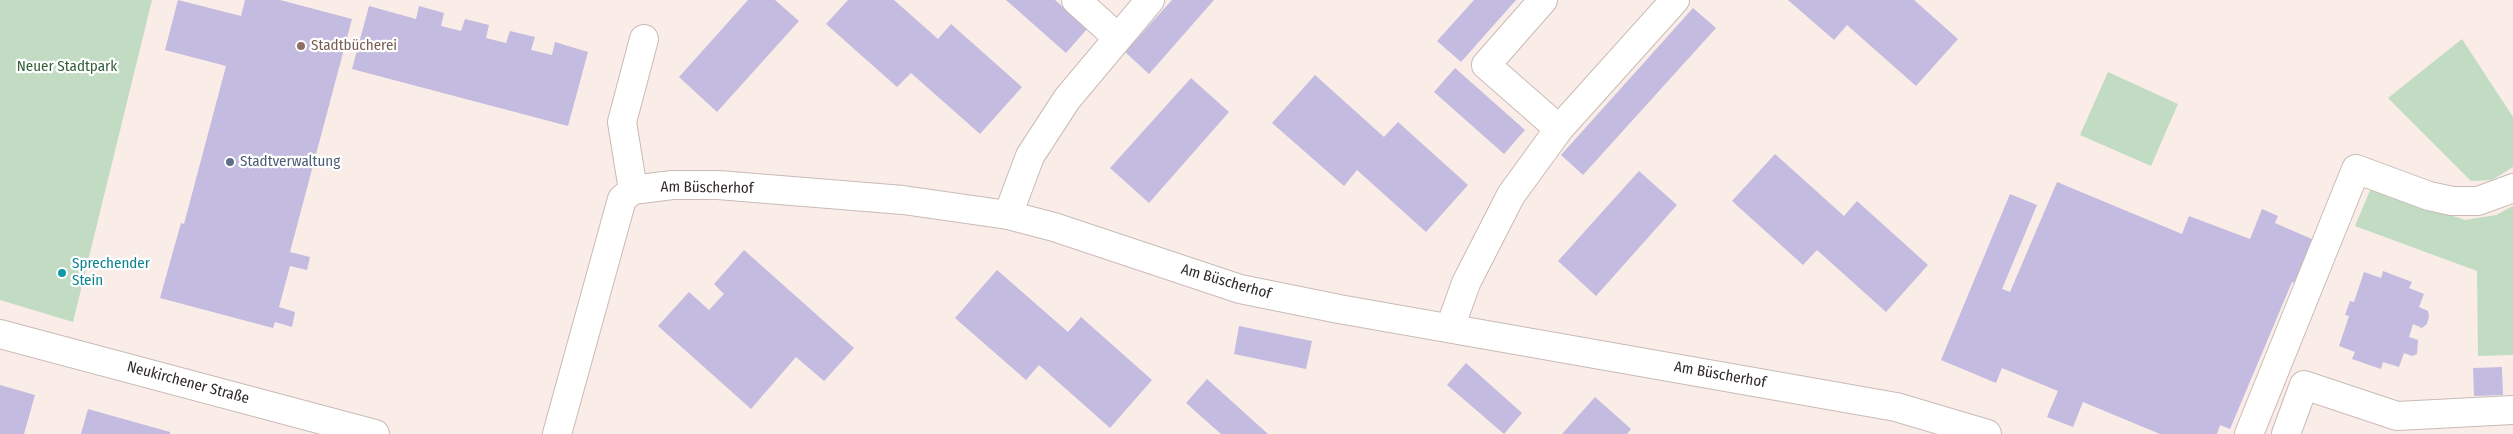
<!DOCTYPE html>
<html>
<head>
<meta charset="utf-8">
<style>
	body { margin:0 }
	canvas { display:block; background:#faece7 }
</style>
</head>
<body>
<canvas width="2513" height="434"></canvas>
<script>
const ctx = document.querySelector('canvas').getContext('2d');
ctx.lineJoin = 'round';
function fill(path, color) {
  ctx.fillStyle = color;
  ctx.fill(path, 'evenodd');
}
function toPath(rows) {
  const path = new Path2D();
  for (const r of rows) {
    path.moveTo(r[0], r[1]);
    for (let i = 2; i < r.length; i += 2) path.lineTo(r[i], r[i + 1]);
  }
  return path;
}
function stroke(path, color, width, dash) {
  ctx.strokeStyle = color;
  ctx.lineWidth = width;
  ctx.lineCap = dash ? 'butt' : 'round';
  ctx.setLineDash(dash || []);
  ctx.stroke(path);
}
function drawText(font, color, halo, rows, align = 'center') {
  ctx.font = font + ' "Fira Sans Condensed",sans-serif';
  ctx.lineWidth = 4.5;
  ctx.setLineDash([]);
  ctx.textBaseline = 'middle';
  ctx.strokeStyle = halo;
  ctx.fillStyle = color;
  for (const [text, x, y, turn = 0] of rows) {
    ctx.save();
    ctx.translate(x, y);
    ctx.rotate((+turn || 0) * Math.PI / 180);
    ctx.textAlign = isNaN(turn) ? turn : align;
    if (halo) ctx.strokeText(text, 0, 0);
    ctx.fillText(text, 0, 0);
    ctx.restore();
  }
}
fill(toPath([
	[0,0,152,0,73,322,0,300],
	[2462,39,2513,117,2513,167,2492,180,2471,181,2388,98],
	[2108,72,2178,104,2151,166,2080,135],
	[2371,188,2465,220,2496,215,2513,206,2513,355,2478,356,2477,271,2355,226]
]), '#c1dcc3');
fill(toPath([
	[178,0,241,16,245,0,280,0,352,19,290,252,310,257,307,270,290,266,279,307,295,312,292,327,275,322,273,328,160,298,181,223,184,224,226,66,165,50],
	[748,0,775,0,799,21,717,112,679,77],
	[848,0,894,0,938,39,951,24,1022,87,980,134,911,73,897,87,826,24],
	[1006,0,1055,0,1087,29,1066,53],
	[1172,0,1214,0,1149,74,1125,52],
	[1474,0,1516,0,1461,62,1437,41],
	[1788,0,1914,0,1958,39,1916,86,1847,25,1834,40],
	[369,6,416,19,419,6,444,13,441,26,461,31,465,19,489,25,486,38,506,43,510,31,535,37,531,50,552,55,555,42,588,52,568,126,352,69],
	[1693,8,1716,28,1583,175,1561,155],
	[1455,68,1525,130,1504,154,1434,92],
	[1315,75,1384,137,1398,122,1468,185,1426,232,1357,170,1344,186,1272,123],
	[1191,78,1229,112,1149,203,1110,168],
	[1775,154,1844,216,1857,201,1928,265,1886,312,1817,250,1803,265,1732,201],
	[1639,171,1677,205,1596,296,1558,261],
	[2057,182,2182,234,2189,216,2250,239,2262,209,2278,216,2275,223,2314,240,2296,284,2292,282,2230,429,2220,425,2217,434,2160,434,2083,402,2073,427,2047,417,2058,391,2002,368,1996,383,1941,360,2010,194,2037,205,2002,289,2010,292],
	[744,250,854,348,824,381,796,357,751,409,658,326,689,292,709,310,724,294,714,284],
	[997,270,1068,332,1081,317,1152,380,1110,428,1039,365,1026,380,955,318],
	[2383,271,2412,282,2409,288,2424,294,2419,307,2428,311,2429,316,2427,324,2422,328,2413,324,2409,337,2418,340,2417,354,2412,356,2404,353,2399,367,2383,362,2381,369,2352,359,2355,352,2339,346,2349,316,2345,315,2350,301,2354,302,2364,272,2381,278],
	[1239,326,1312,341,1306,369,1234,354],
	[1466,363,1522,413,1504,434,1447,385],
	[2502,367,2503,395,2474,396,2473,368],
	[1207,379,1268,434,1221,434,1186,403],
	[0,385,35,395,24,434,0,434],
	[1595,397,1631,429,1627,434,1562,434],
	[88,409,170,432,170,434,81,434]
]), '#c3bbe0');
const minor = toPath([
	[1076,0,1117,37],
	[1543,0,1486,65,1559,129],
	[633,190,622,122,644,39],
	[1008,215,1030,156,1067,99,1150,0],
	[1450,328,1466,283,1511,195,1559,129,1675,0],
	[557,434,622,199,633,190,672,185,718,185,903,200,1008,215,1054,227,1240,289,1339,309,1896,407,1987,434],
	[2249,434,2356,169,2429,196,2452,201,2478,201,2513,188],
	[2286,434,2304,385,2397,416,2513,410]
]);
const major = toPath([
	[0,334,375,434]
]);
stroke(minor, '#c9bbb6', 30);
stroke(major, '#c9bbb6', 30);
stroke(minor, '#fff', 28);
stroke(major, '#fff', 28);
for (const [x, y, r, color] of [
	[301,46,5,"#8d6e63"],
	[230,162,5,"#5c6f8a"],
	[62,273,5,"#0f9aa8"]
]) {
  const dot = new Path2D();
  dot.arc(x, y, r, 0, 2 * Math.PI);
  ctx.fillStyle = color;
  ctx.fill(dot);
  stroke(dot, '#fff', 2);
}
drawText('15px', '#785e54', '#fff', [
	["Stadtbücherei",311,46]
], 'left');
drawText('15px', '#315f38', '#fff', [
	["Neuer Stadtpark",67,67]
]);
drawText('15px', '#4e5e75', '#fff', [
	["Stadtverwaltung",240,162]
], 'left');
drawText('15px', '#2f2a28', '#fff', [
	["Am Büscherhof",707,188,1],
	["Am Büscherhof",1226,282,16],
	["Am Büscherhof",1720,375,10],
	["Neukirchener Straße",188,383,15]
]);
drawText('15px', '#0d838f', '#fff', [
	["Sprechender",72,264],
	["Stein",72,281]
], 'left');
</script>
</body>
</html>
